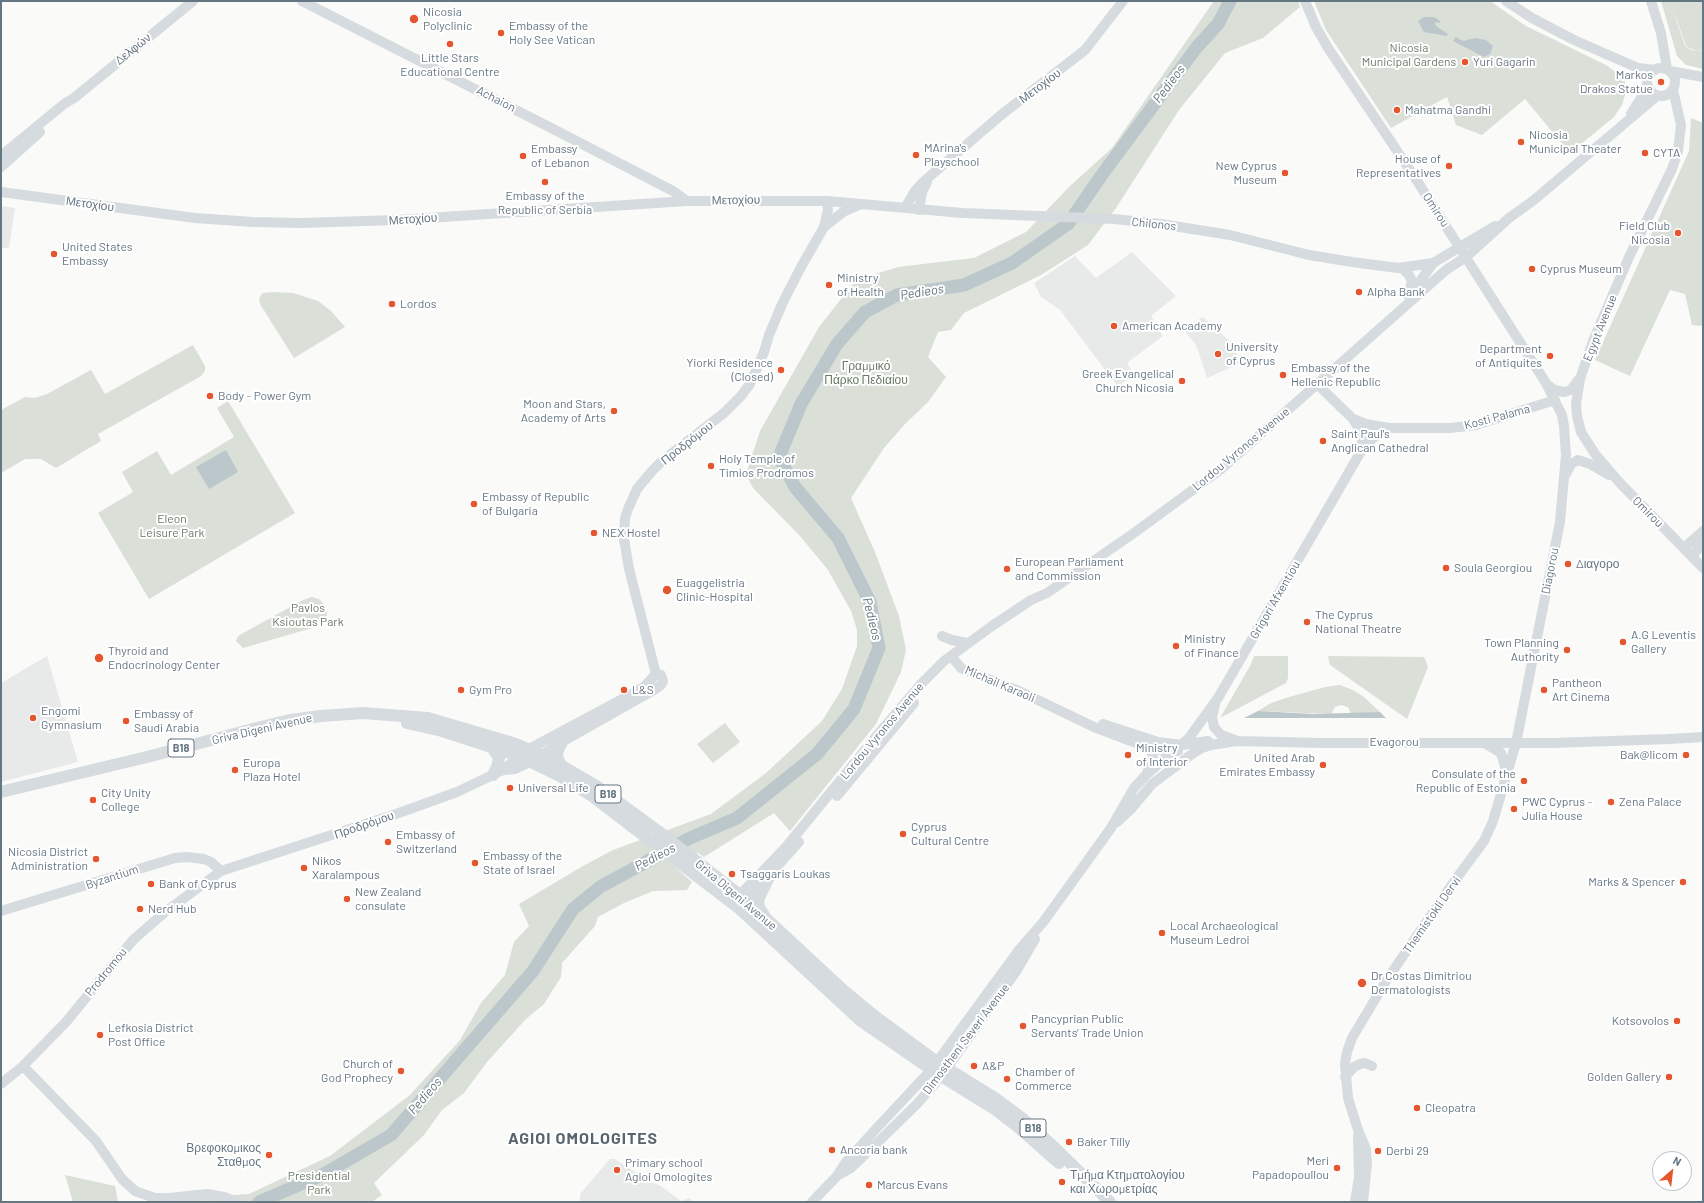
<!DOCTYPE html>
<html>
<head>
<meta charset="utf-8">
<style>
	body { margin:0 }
	#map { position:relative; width:1704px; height:1203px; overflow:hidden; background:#fafaf8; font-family:Barlow,sans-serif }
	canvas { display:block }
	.frame { position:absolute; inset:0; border:2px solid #657683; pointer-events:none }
	.north { position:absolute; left:1652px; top:1151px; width:40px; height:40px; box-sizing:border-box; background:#fff; border:1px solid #c1c8cd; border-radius:50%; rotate:28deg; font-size:11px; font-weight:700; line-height:16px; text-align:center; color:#657683 }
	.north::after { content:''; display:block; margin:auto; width:14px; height:18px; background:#e4572e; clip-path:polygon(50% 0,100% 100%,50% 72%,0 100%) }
</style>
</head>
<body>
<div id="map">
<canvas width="1704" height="1203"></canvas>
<div class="frame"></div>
<div class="north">N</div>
</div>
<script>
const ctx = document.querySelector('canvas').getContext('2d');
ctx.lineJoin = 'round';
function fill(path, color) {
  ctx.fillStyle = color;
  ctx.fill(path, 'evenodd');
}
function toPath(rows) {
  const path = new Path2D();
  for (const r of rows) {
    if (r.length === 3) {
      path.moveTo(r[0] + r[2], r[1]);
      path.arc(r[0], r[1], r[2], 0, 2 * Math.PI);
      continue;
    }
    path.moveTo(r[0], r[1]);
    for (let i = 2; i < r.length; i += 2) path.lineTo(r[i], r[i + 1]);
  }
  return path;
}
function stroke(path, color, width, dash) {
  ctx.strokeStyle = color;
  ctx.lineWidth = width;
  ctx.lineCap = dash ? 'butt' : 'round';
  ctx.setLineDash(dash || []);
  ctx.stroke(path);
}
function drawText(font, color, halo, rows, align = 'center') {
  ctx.font = font + ' Barlow,sans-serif';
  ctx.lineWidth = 4;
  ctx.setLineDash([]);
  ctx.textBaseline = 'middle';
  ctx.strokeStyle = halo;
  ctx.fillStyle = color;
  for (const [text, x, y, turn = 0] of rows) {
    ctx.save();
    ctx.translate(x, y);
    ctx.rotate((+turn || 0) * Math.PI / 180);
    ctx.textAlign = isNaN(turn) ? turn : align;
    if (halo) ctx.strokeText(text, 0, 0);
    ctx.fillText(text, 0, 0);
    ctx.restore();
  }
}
fill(toPath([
	[1,206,15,208,9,248,1,248],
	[1132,252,1176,296,1151,316,1163,336,1127,363,1134,374,1118,387,1060,310,1041,297,1034,283,1075,256,1096,278],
	[1203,317,1233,344,1241,363,1207,378,1196,345,1183,329],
	[47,656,78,762,1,782,1,683],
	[610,1159,615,1159,649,1181,661,1186,681,1201,689,1198,694,1202,580,1202,580,1194]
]), '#e8e9e9');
fill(toPath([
	[1214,1,1298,1,1300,7,1263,38,1225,53,1179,110,1116,208,1088,245,1041,275,964,313,951,330,938,332,928,357,946,377,928,402,905,424,884,448,851,498,875,552,899,616,906,650,901,672,876,724,790,831,774,813,704,857,698,853,675,867,692,882,687,890,653,891,624,903,598,917,595,926,562,963,561,977,544,1004,526,1019,487,1062,464,1093,442,1110,424,1135,374,1183,382,1195,372,1202,146,1202,149,1200,249,1194,330,1156,410,1095,460,1040,481,1003,505,975,514,942,529,926,519,904,583,866,613,850,711,814,766,773,822,721,842,689,857,646,857,630,851,611,828,570,800,536,753,488,746,474,760,431,819,327,856,280,898,267,974,258,1026,232,1070,186,1112,148],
	[1314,1,1490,1,1526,26,1606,65,1625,79,1625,95,1622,105,1614,117,1570,153,1525,99,1482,135,1456,125,1447,97,1391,128,1326,30],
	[1661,1,1670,1,1685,46,1691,50,1699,51,1703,50,1703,69,1686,65,1677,56],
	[1670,1,1703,1,1703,49,1699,51,1691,49,1686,46],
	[1691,118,1703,123,1703,326,1692,325,1685,294,1670,290,1630,376,1595,360,1689,151],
	[273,292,293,293,318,301,331,311,345,327,294,358,260,304,259,298,263,293],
	[193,345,205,366,205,371,201,376,98,434,101,441,56,468,41,459,25,459,1,473,1,410,25,397,35,398,47,394,91,370,105,394],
	[228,401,295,513,149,599,98,513,133,492,122,472,157,451,171,475,234,437,217,408],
	[312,597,319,599,323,603,326,610,327,615,325,621,319,626,243,648,236,641,238,636,303,600],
	[1254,656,1288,656,1288,678,1286,683,1220,718,1250,666],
	[1328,656,1424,657,1428,667,1407,719,1330,665],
	[1340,685,1353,690,1364,697,1380,712,1351,714,1348,707,1341,705,1335,707,1331,714,1258,711,1271,703,1289,697,1325,687],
	[725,723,740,742,713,763,697,744],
	[65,1175,115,1186,118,1202,73,1202]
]), '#dadfd7');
fill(toPath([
	[1424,17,1434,17,1440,21,1440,23,1435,22,1436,26,1448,34,1447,36,1424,32,1418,21],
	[1456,37,1463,41,1475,38,1486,40,1493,46,1490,54,1484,57,1453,41],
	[226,450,238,472,209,489,196,467],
	[1258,711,1314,714,1380,712,1386,718,1244,718]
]), '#bbc7cb');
stroke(toPath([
	[259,1202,322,1175,391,1135,533,971,573,909,600,887,690,838,737,818,817,754,854,709,879,648,870,602,838,538,795,487,779,457,801,404,837,344,865,312,897,295,964,285,1012,263,1068,224,1101,176,1196,48,1218,24,1230,1]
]), '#bbc7cb', 13);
stroke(toPath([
	[302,1,557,131,673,191,687,201],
	[1305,1,1316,27,1328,48,1412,173,1546,383,1562,415,1564,426,1566,455,1560,522,1516,743,1493,821,1484,841,1453,883,1386,981,1352,1038,1347,1052,1345,1064,1348,1098,1358,1130,1366,1149,1367,1163,1363,1202],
	[1506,1,1532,18,1574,40,1638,68,1655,70],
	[1651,1,1661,33,1667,69],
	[1661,82,14],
	[1670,71,1703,77],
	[1673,90,1681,125,1678,151,1672,169,1629,257,1593,341,1580,379,1576,404,1577,416,1581,432,1595,454,1620,483,1703,568],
	[1631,114,1648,87],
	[1,156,64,104,74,98,193,1],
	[1,167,40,132],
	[1,192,195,218,253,222,301,223,397,220,687,201,827,201,963,213,1114,219,1161,224,1230,235,1309,255,1352,262,1398,268,1433,263],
	[905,208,915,191,922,183,1001,115,1085,50,1123,1],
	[919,210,922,192,927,182],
	[824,227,843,212,859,205],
	[1404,270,1409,275,1412,281,1408,295],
	[1409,297,1433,263,1495,226],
	[1317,384,1353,419,1366,424,1389,428,1450,428,1476,425,1555,400],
	[1548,385,1554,390,1564,392,1571,390,1578,380],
	[1362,451,1373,438,1389,428],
	[1566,474,1571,464,1578,460,1590,464,1609,475],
	[1684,548,1703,531],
	[1692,556,1703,543],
	[942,636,952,640,967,643],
	[951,656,961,668,967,671,1019,691,1094,727,1144,746,1165,751,1178,751],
	[656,674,629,569,624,539,625,518,628,509,637,489,652,471,662,461,724,413,741,396,750,384,764,352,769,335,783,302,801,267,824,227,828,210,827,201],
	[1215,705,1212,717,1214,727,1221,735,1235,740],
	[1103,724,1158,742,1182,745,1208,741],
	[1486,744,1501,753,1507,773],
	[503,770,515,769,530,762,562,742,654,690,661,685,663,681,661,675,656,674],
	[1147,773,1153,757,1149,747],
	[837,796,914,703],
	[1117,822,1131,809,1152,784,1192,754,1202,748,1211,745,1236,741,1323,743,1553,743,1669,739,1703,737],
	[735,900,786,847,879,733,922,683,944,661,992,626,1031,600,1047,593,1134,533,1220,470,1446,270,1466,257,1509,218,1534,200,1657,96],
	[742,906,799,842],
	[1,911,175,858,187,857,204,859,211,862,221,871],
	[937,1062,1019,950,1044,921,1111,828,1134,788,1146,775,1189,738,1218,698,1360,453,1362,442,1362,434,1353,419],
	[23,1066,96,1141,122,1179,135,1191,155,1198,169,1198,207,1194,224,1197,237,1202],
	[947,1068,1017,970,1035,939],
	[1345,1077,1354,1067,1360,1064,1365,1063,1372,1066],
	[1,1084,23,1066,66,1022,133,940,165,912,221,871,396,814,457,792,503,770,529,749,632,694,645,686,656,674],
	[840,1174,851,1168,875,1145,917,1104,941,1076],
	[812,1202,837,1176,846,1162,874,1131,932,1069],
	[1355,1202,1359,1177,1358,1136]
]), '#d6dbdf', 10);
stroke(toPath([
	[407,723,442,731,519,756,558,775,592,796,740,909,861,1021,941,1076,996,1110,1018,1127,1059,1163],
	[492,747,499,758,497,767,493,775],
	[562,766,558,760,557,752,562,742],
	[1,792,147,757,253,729,290,720,321,716,363,713,428,718,516,744,548,758,598,787,658,831,746,900,844,991,872,1014,937,1062,995,1098,1022,1118,1056,1149,1110,1202],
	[764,915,759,908,758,900,769,877]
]), '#d6dbdf', 12);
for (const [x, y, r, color] of [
	[414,19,5,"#e4572e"],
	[501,33,4,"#e4572e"],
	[450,44,4,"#e4572e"],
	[1465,62,4,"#e4572e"],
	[1661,82,4,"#e4572e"],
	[1397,110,4,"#e4572e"],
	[1521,142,4,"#e4572e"],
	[1645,153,4,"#e4572e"],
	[916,155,4,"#e4572e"],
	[523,156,4,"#e4572e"],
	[1449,166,4,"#e4572e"],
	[1285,173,4,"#e4572e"],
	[545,182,4,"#e4572e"],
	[1678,233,4,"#e4572e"],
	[54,254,4,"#e4572e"],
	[1532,269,4,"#e4572e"],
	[829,285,4,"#e4572e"],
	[1359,292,4,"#e4572e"],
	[392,304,4,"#e4572e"],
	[1114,326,4,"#e4572e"],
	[1218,354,4,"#e4572e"],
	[1550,356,4,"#e4572e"],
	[781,370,4,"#e4572e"],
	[1283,375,4,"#e4572e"],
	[1182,381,4,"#e4572e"],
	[210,396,4,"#e4572e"],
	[614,411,4,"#e4572e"],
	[1323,441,4,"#e4572e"],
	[711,466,4,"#e4572e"],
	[474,504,4,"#e4572e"],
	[594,533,4,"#e4572e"],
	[1568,564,4,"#e4572e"],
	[1446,568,4,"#e4572e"],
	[1007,569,4,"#e4572e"],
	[667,590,5,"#e4572e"],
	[1307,622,4,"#e4572e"],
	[1623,642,4,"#e4572e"],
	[1176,646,4,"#e4572e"],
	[1567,650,4,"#e4572e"],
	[99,658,5,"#e4572e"],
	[461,690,4,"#e4572e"],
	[624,690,4,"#e4572e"],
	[1544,690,4,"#e4572e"],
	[33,718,4,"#e4572e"],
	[126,721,4,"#e4572e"],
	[1128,755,4,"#e4572e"],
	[1686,755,4,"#e4572e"],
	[1323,765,4,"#e4572e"],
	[235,770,4,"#e4572e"],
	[1524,781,4,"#e4572e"],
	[510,788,4,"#e4572e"],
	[93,800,4,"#e4572e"],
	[1611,802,4,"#e4572e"],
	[1514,809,4,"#e4572e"],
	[903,834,4,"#e4572e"],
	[388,842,4,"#e4572e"],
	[96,859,4,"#e4572e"],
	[475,863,4,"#e4572e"],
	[304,868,4,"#e4572e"],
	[732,874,4,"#e4572e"],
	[1683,882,4,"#e4572e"],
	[151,884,4,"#e4572e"],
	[347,899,4,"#e4572e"],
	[140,909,4,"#e4572e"],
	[1162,933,4,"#e4572e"],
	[1362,983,5,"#e4572e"],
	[1677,1021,4,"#e4572e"],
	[1023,1026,4,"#e4572e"],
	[100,1035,4,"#e4572e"],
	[974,1066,4,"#e4572e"],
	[401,1071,4,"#e4572e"],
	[1669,1077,4,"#e4572e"],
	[1007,1079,4,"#e4572e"],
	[1417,1108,4,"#e4572e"],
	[1069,1142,4,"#e4572e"],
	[832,1150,4,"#e4572e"],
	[1378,1151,4,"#e4572e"],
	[269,1155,4,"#e4572e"],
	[1337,1168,4,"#e4572e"],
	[617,1170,4,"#e4572e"],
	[1062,1182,4,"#e4572e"],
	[869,1185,4,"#e4572e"]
]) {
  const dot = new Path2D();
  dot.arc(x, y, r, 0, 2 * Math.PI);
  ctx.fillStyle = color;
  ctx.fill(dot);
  stroke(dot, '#fff', 1.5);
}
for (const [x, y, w] of [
	[181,748,26],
	[608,794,26],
	[1033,1128,26]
]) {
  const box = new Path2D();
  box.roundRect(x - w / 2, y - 9, w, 18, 3);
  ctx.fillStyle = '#fff';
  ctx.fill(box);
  stroke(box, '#657683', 1);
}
drawText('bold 11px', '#657683', null, [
	["B18",181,748],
	["B18",608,794],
	["B18",1033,1128]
]);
drawText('12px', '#657683', '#fff', [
	["Nicosia",423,12],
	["Polyclinic",423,26],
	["Embassy of the",509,26],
	["Holy See Vatican",509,40],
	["Little Stars",450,58,"center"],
	["Educational Centre",450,72,"center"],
	["Yuri Gagarin",1473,62],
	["Markos",1653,75,"right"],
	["Drakos Statue",1653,89,"right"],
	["Mahatma Gandhi",1405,110],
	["Nicosia",1529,135],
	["Municipal Theater",1529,149],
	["MArina's",924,148],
	["Playschool",924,162],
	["Embassy",531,149],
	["of Lebanon",531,163],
	["CYTA",1653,153],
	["House of",1441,159,"right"],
	["Representatives",1441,173,"right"],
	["New Cyprus",1277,166,"right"],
	["Museum",1277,180,"right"],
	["Embassy of the",545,196,"center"],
	["Republic of Serbia",545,210,"center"],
	["Field Club",1670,226,"right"],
	["Nicosia",1670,240,"right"],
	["United States",62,247],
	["Embassy",62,261],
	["Cyprus Museum",1540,269],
	["Ministry",837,278],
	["of Health",837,292],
	["Alpha Bank",1367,292],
	["Lordos",400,304],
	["American Academy",1122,326],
	["University",1226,347],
	["of Cyprus",1226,361],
	["Department",1542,349,"right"],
	["of Antiquites",1542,363,"right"],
	["Yiorki Residence",773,363,"right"],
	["(Closed)",773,377,"right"],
	["Embassy of the",1291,368],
	["Hellenic Republic",1291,382],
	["Greek Evangelical",1174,374,"right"],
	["Church Nicosia",1174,388,"right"],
	["Body - Power Gym",218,396],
	["Moon and Stars,",606,404,"right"],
	["Academy of Arts",606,418,"right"],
	["Saint Paul's",1331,434],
	["Anglican Cathedral",1331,448],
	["Holy Temple of",719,459],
	["Timios Prodromos",719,473],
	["Embassy of Republic",482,497],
	["of Bulgaria",482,511],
	["NEX Hostel",602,533],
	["European Parliament",1015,562],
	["and Commission",1015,576],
	["Διαγορο",1576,564],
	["Soula Georgiou",1454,568],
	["Euaggelistria",676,583],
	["Clinic-Hospital",676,597],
	["The Cyprus",1315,615],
	["National Theatre",1315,629],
	["A.G Leventis",1631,635],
	["Gallery",1631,649],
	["Ministry",1184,639],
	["of Finance",1184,653],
	["Town Planning",1559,643,"right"],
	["Authority",1559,657,"right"],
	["Thyroid and",108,651],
	["Endocrinology Center",108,665],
	["Pantheon",1552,683],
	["Art Cinema",1552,697],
	["Gym Pro",469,690],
	["L&S",632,690],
	["Engomi",41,711],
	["Gymnasium",41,725],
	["Embassy of",134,714],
	["Saudi Arabia",134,728],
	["Ministry",1136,748],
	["of Interior",1136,762],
	["Bak@licom",1678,755,"right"],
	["United Arab",1315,758,"right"],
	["Emirates Embassy",1315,772,"right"],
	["Europa",243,763],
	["Plaza Hotel",243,777],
	["Consulate of the",1516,774,"right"],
	["Republic of Estonia",1516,788,"right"],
	["Universal Life",518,788],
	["City Unity",101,793],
	["College",101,807],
	["PWC Cyprus -",1522,802],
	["Julia House",1522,816],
	["Zena Palace",1619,802],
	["Cyprus",911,827],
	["Cultural Centre",911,841],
	["Embassy of",396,835],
	["Switzerland",396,849],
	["Nicosia District",88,852,"right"],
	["Administration",88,866,"right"],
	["Embassy of the",483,856],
	["State of Israel",483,870],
	["Nikos",312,861],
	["Xaralampous",312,875],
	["Tsaggaris Loukas",740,874],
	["Marks & Spencer",1675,882,"right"],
	["Bank of Cyprus",159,884],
	["New Zealand",355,892],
	["consulate",355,906],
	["Nerd Hub",148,909],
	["Local Archaeological",1170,926],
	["Museum Ledroi",1170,940],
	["Dr Costas Dimitriou",1371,976],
	["Dermatologists",1371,990],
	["Pancyprian Public",1031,1019],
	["Servants' Trade Union",1031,1033],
	["Kotsovolos",1669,1021,"right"],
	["Lefkosia District",108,1028],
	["Post Office",108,1042],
	["Church of",393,1064,"right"],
	["God Prophecy",393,1078,"right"],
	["A&P",982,1066],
	["Chamber of",1015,1072],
	["Commerce",1015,1086],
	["Golden Gallery",1661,1077,"right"],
	["Cleopatra",1425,1108],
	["Baker Tilly",1077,1142],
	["Βρεφοκομικος",261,1148,"right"],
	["Σταθμος",261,1162,"right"],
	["Ancoria bank",840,1150],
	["Derbi 29",1386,1151],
	["Meri",1329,1161,"right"],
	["Papadopoullou",1329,1175,"right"],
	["Primary school",625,1163],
	["Agioi Omologites",625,1177],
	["Τμήμα Κτηματολογίου",1070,1175],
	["και Χωρομετρίας",1070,1189],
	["Marcus Evans",877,1185]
], 'left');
drawText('12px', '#687a64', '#fff', [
	["Nicosia",1409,48],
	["Municipal Gardens",1409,62],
	["Γραμμικό",866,366],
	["Πάρκο Πεδιαίου",866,380],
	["Eleon",172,519],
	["Leisure Park",172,533],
	["Pavlos",308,608],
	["Ksioutas Park",308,622],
	["Presidential",319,1176],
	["Park",319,1190]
]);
drawText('12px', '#657683', '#fff', [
	["Δελφών",133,49,-39],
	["Μετοχίου",1040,86,-37],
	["Achaion",496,99,27],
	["Μετοχίου",736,200,-1],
	["Μετοχίου",90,204,8],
	["Omirou",1436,210,57],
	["Μετοχίου",413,219,-4],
	["Chilonos",1154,224,6],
	["Egypt Avenue",1600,328,-68],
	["Kosti Palama",1497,417,-15],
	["Προδρόμου",687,443,-38],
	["Lordou Vyronos Avenue",1241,449,-40],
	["Omirou",1648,512,45],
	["Diagorou",1550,571,-79],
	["Grigori Afxentiou",1275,600,-60],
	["Michail Karaoli",1000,684,23],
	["Griva Digeni Avenue",262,729,-13],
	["Lordou Vyronos Avenue",882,731,-50],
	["Evagorou",1394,742],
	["Προδρόμου",364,825,-19],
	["Byzantium",112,877,-18],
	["Griva Digeni Avenue",736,895,40],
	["Themistokli Dervi",1432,915,-55],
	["Prodromou",106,972,-51],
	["Dimostheni Severi Avenue",966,1039,-53]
]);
drawText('italic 13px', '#60757c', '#fff', [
	["Pedieos",1169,84,-53],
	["Pedieos",922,292,-9],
	["Pedieos",872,619,76],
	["Pedieos",655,857,-28],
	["Pedieos",425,1096,-49]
]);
ctx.letterSpacing = '1px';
drawText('bold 16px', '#57646e', '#fff', [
	["AGIOI OMOLOGITES",583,1139]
]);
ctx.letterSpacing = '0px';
</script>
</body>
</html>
